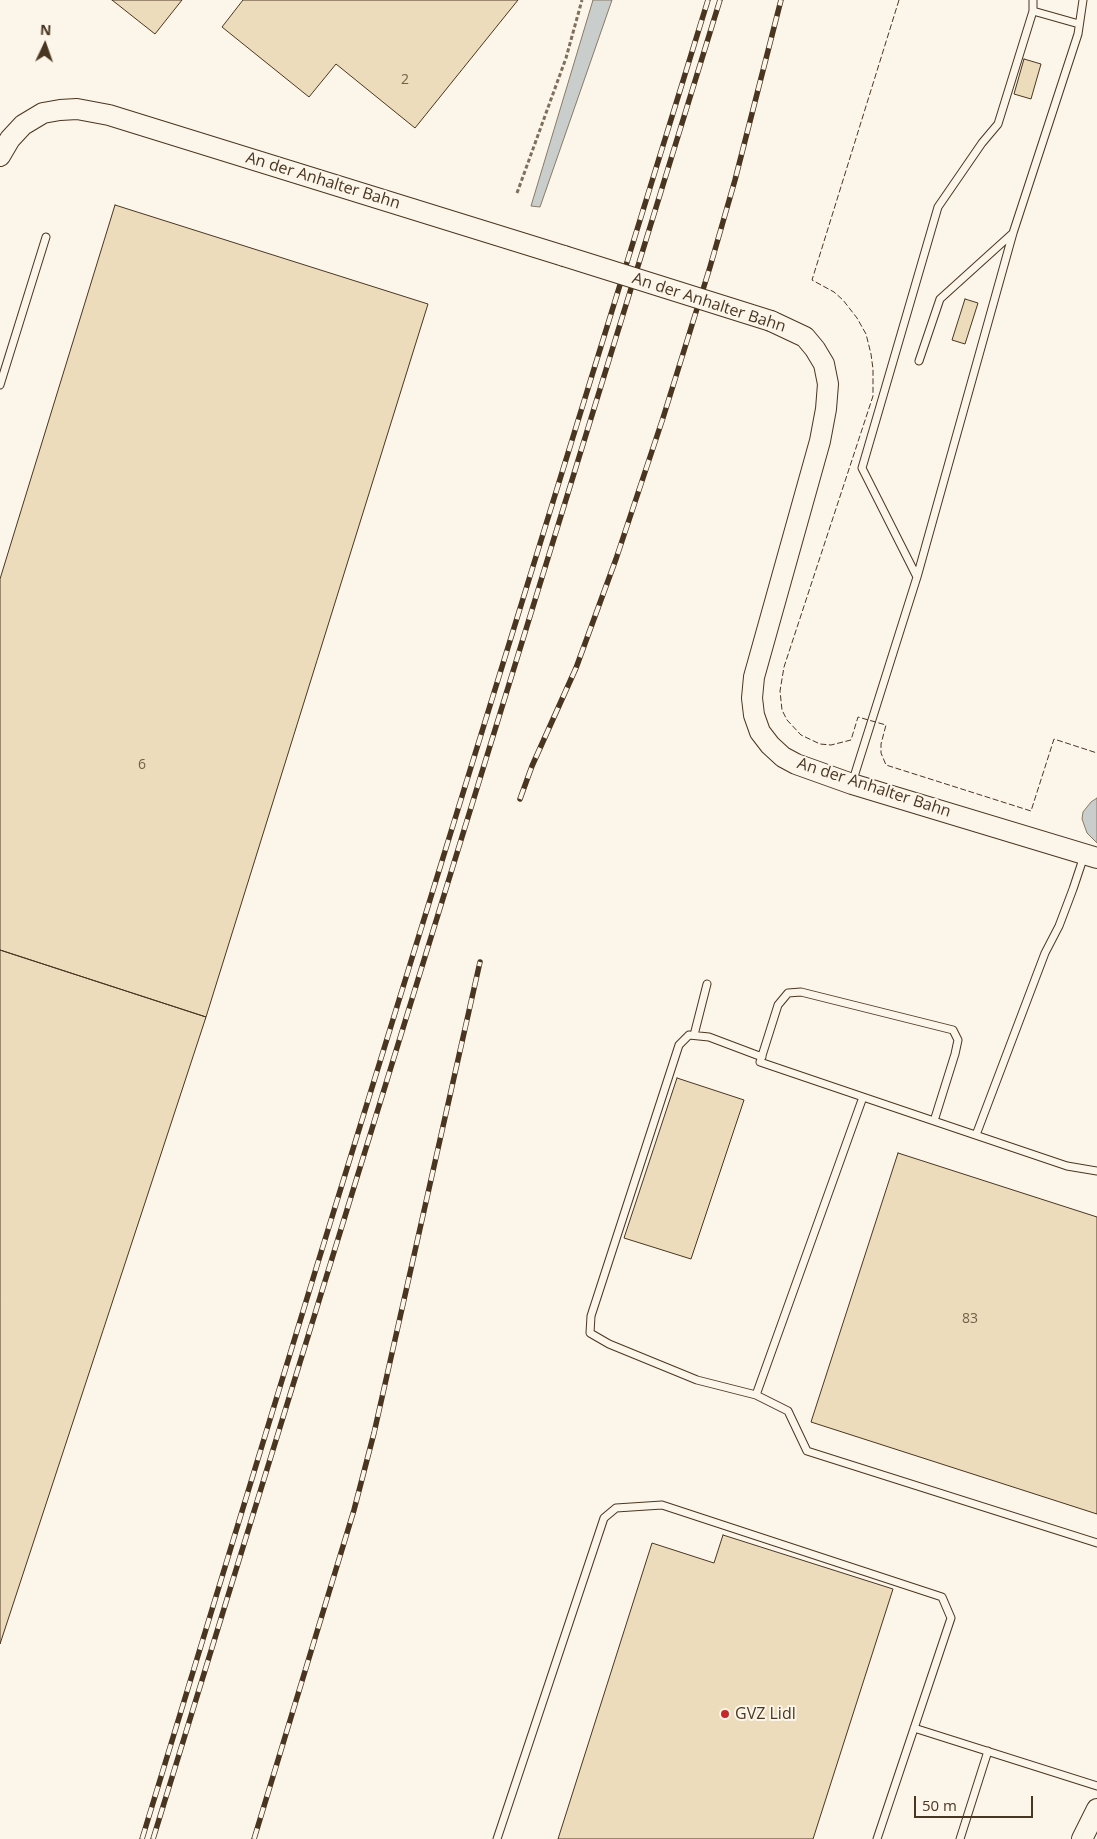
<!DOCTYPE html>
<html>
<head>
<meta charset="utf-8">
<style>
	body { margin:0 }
	#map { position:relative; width:1097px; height:1839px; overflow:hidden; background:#fbf6e9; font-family:"Open Sans",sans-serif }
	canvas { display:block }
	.north { position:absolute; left:20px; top:20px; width:50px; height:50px; -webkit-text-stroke:4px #fbf6e9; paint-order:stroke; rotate:3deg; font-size:14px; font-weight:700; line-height:20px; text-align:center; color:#4a3520 }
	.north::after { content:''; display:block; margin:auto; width:18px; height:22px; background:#4a3520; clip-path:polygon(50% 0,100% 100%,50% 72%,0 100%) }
	.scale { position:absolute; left:914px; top:1796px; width:119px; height:22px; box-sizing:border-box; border:2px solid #4a3520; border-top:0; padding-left:6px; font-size:15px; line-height:18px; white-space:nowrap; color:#4a3520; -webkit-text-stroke:4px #fbf6e9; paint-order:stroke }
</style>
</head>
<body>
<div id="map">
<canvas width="1097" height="1839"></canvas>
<div class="north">N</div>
<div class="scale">50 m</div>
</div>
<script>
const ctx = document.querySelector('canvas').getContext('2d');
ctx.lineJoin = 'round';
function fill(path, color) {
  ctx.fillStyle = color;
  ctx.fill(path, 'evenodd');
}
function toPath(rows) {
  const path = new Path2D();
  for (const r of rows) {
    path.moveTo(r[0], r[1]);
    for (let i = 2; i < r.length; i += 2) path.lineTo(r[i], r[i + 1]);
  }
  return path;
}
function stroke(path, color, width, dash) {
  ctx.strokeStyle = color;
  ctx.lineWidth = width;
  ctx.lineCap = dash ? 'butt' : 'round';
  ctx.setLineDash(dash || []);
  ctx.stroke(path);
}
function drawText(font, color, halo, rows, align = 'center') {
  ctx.font = font + ' "Open Sans",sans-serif';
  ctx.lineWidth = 4;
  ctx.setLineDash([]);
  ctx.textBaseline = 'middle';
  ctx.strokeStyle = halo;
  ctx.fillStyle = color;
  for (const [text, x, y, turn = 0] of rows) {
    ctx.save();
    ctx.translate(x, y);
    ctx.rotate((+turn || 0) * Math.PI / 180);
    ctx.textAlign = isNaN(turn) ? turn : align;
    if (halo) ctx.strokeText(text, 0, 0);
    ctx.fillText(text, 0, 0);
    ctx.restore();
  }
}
const water = toPath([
	[593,0,612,0,540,207,531,206,593,0],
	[1097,798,1097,843,1087,833,1082,819,1083,812,1091,802,1097,798]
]);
fill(water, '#c9cecd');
stroke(water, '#887966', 1);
const building = toPath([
	[112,0,182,0,155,34,112,0],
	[243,0,518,0,415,128,336,64,309,97,222,27,243,0],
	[1024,59,1041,64,1031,99,1014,94,1024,59],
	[115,205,428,304,206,1017,0,950,0,579,115,205],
	[965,299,978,303,965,344,952,340,965,299],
	[0,950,206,1017,0,1644,0,950],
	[677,1078,744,1100,691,1259,624,1238,677,1078],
	[898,1153,1097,1217,1097,1514,811,1422,898,1153],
	[723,1535,893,1589,813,1839,558,1839,652,1543,714,1563,723,1535]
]);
fill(building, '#ecdcbc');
stroke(building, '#4a3520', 1);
const lane = toPath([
	[1033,11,1079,24],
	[919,361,940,299,1013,233],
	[0,385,46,237],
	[917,577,862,468,938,207,982,143,998,124,1033,11,1033,0],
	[852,783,917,577,1013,233,1078,34,1083,0],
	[694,1035,707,984],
	[863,1097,760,1062,778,1005,788,993,801,992,953,1030,958,1040,955,1054,934,1121],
	[976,1135,1045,953,1059,926,1073,889,1084,856],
	[1097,1171,1067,1166,863,1097,756,1395,788,1411,807,1451,1097,1543],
	[756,1395,697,1380,609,1344,590,1333,591,1316,679,1045,689,1035,709,1037,762,1057],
	[914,1728,1097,1786],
	[497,1839,604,1518,616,1508,662,1505,942,1597,951,1618,877,1839],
	[960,1839,988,1751]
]);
const secondary = toPath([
	[0,156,10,139,23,125,43,113,60,110,77,109,109,115,564,256],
	[771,321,805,337,815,349,824,364,828,384,826,409,820,441,754,677,752,698,754,715,760,732,770,745,783,757,796,764,852,784,1097,858],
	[1082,1839,1097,1809]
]);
stroke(lane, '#4a3520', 9);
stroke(secondary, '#4a3520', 22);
stroke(toPath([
	[517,193,566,58,582,0]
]), '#7f6f5c', 3, [4, 2.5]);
stroke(lane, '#fbf6e9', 7);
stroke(secondary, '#fbf6e9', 20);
const rail = toPath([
	[520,799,532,766,576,668,616,559,663,418,710,267,735,180,781,0],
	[142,1839,315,1272,708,0],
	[153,1839,720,0],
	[254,1839,354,1510,374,1433,480,962]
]);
stroke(rail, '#4a3520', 5.5);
stroke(rail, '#fbf6e9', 4, [11]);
const secondaryBridge = toPath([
	[564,256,771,321]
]);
stroke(secondaryBridge, '#4a3520', 22, []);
stroke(secondaryBridge, '#fbf6e9', 20);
stroke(toPath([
	[899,0,812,280,834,292,843,300,857,318,866,334,871,354,873,369,873,396,784,667,780,691,782,710,787,720,801,735,820,744,831,745,851,740,858,717,886,725,881,744,881,753,886,765,1031,811,1054,739,1097,753]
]), '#4a3520', 1, [6, 2.5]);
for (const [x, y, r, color] of [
	[725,1714,5,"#c62828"]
]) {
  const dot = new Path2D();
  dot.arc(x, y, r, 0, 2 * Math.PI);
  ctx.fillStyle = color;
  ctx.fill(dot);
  stroke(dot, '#fbf6e9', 2);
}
drawText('14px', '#725f47', null, [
	["2",405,80],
	["6",142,765],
	["83",970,1319]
]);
drawText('16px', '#4a3520', '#fbf6e9', [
	["An der Anhalter Bahn",323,181,17],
	["An der Anhalter Bahn",709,303,18],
	["An der Anhalter Bahn",874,788,18]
]);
drawText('16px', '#4a3520', '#fbf6e9', [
	["GVZ Lidl",735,1714]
], 'left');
</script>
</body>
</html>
